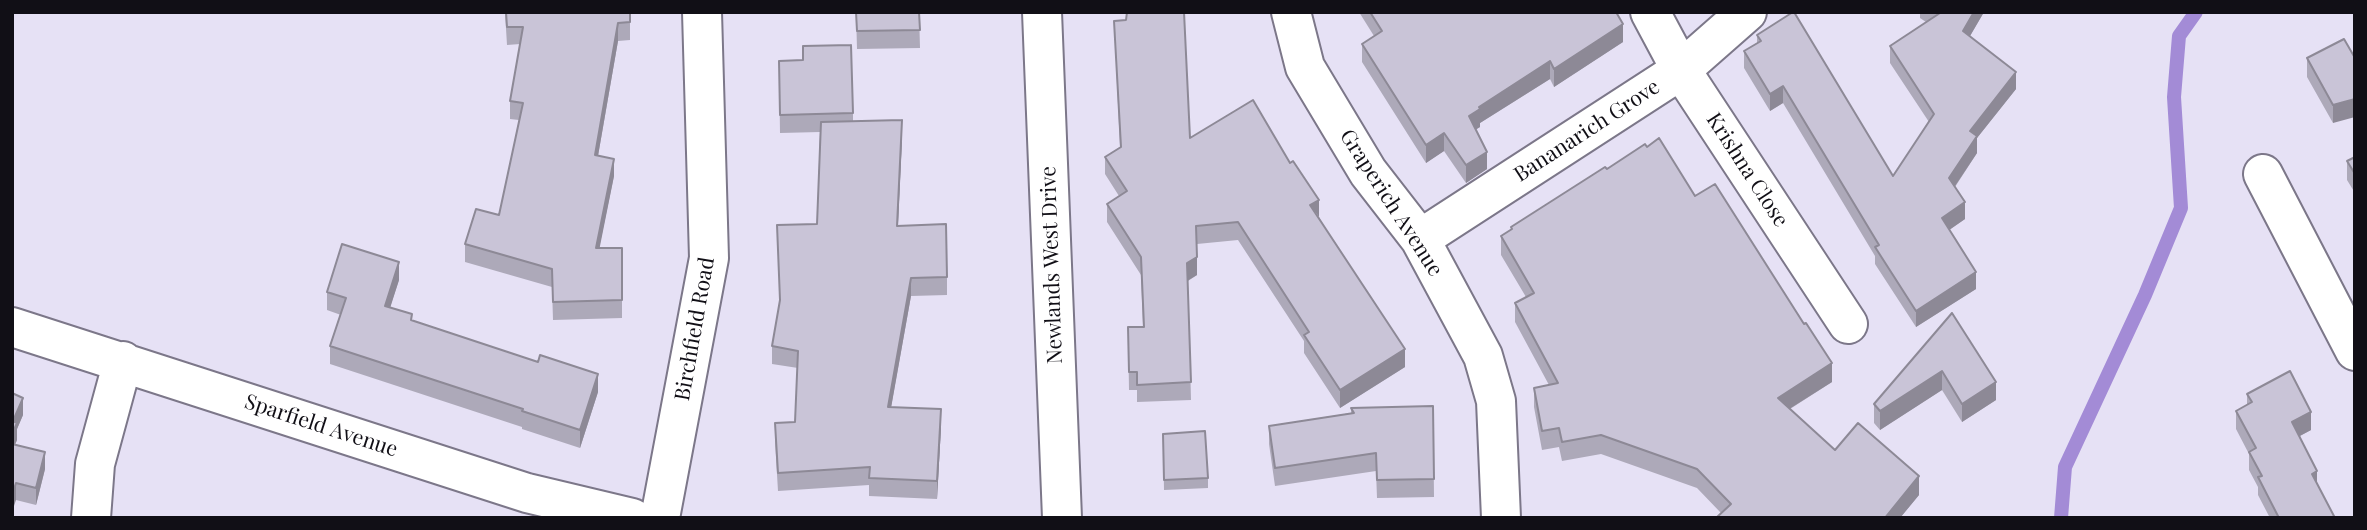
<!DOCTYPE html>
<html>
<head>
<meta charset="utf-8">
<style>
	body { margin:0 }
	#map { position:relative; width:2367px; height:530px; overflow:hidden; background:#e6e1f5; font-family:"Playfair Display",serif }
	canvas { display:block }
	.frame { position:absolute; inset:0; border:14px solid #110f16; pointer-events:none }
</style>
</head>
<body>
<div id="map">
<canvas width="2367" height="530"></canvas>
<div class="frame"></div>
</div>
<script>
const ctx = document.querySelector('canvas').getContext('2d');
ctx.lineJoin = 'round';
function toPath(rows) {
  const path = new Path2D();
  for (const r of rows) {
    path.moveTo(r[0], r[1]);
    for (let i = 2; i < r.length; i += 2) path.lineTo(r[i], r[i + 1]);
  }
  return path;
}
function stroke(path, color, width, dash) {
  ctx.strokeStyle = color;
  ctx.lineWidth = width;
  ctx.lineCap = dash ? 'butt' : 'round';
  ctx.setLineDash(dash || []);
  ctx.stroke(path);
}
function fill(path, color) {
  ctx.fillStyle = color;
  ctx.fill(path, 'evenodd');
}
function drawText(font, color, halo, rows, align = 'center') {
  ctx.font = font + ' "Playfair Display",serif';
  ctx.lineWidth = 5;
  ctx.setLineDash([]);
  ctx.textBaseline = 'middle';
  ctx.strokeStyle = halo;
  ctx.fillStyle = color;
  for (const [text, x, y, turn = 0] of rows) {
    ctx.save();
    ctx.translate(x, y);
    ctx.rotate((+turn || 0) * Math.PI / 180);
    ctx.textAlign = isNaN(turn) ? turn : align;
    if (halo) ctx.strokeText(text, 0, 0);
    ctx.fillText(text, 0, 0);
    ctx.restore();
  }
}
stroke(toPath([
	[2061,518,2065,467,2145,295,2181,208,2174,97,2179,36,2196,12]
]), '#a38bd6', 14);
const minor = toPath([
	[1291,12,1305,67,1368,172,1420,239,1483,356,1496,401,1501,518],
	[1650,12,1681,70,1848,324],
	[2263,174,2355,351],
	[1420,239,1681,70,1747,12],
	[12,327,527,493,632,518],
	[91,518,95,464,123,361],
	[660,518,709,258,702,12]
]);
const tertiary = toPath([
	[1042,12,1062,518]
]);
stroke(minor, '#7c7789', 42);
stroke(tertiary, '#7c7789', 42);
stroke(minor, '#fff', 38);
stroke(tertiary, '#fff', 38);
fill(toPath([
	[505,12,630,12,630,40,618,41,598,156,614,176,599,248,622,248,622,318,553,320,552,287,465,262,465,244,499,215,519,120,510,119,510,101,520,44,507,45],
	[856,12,919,12,920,48,857,49],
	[1127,12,1191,12,1191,14,1184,14,1190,138,1319,217,1405,367,1340,408,1304,353,1304,341,1238,240,1197,244,1197,275,1188,281,1191,400,1137,402,1137,390,1129,390,1128,327,1143,327,1141,275,1107,222,1107,204,1119,196,1105,174,1105,157,1120,147,1114,21,1126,20],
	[1359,12,1616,12,1623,42,1554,87,1550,79,1480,123,1480,127,1476,129,1487,169,1466,183,1444,151,1426,163,1362,62,1362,44,1374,36],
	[1920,12,1984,12,1970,36,2016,89,1977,138,1977,153,1955,187,1965,219,1949,230,1976,289,1916,327,1875,264,1875,256,1783,103,1770,111,1744,68,1744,51,1757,43,1757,35,1893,176,1929,122,1890,63,1890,46,1926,22,1920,18],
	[2307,58,2355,58,2333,123,2307,77],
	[779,61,853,113,853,121,902,138,898,226,947,277,947,295,911,296,891,407,941,427,937,499,869,496,869,485,778,491,775,441,775,423,795,422,798,368,772,364,772,346,780,304,777,225,817,224,820,132,780,133],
	[1647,147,1695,196,1832,382,1790,409,1835,450,1919,495,1900,518,1716,518,1721,513,1697,488,1601,454,1562,461,1559,447,1542,450,1534,407,1534,388,1549,385,1515,322,1515,303,1526,297,1501,255,1501,236,1511,230,1511,227,1607,169],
	[2355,157,2355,193,2347,180,2347,161],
	[399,280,390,307,412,320,598,392,580,448,522,429,522,427,330,364,330,346,341,315,327,310,327,292],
	[1952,313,1996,400,1962,422,1942,390,1880,430,1874,423,1874,404],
	[12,393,23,415,17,429,17,440,15,445,45,469,36,505,16,500],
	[2247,394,2311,430,2300,436,2317,483,2335,518,2270,518,2258,495,2258,487,2249,470,2249,454,2236,429,2236,411,2247,405],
	[1433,406,1434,497,1377,498,1376,471,1275,486,1269,444,1269,426,1351,413,1351,408],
	[1163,434,1208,478,1208,488,1164,490]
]), '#ada9b9');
fill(toPath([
	[1974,12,1984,12,1963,48,1963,31],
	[618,23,618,41,595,173,595,155],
	[1623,24,1623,42,1554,87,1554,69],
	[1550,61,1550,79,1480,123,1480,127,1469,134,1469,116,1479,107],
	[2016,72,2016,89,1977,138,1977,153,1949,195,1949,178,1970,131],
	[1783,86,1783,103,1770,111,1770,94],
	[2355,99,2355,117,2333,123,2333,105],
	[902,120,902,138,897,244,897,226],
	[1444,133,1444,151,1426,163,1426,145],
	[1487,152,1487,169,1466,183,1466,165],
	[614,159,614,176,596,266,596,248],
	[1319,200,1319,217,1310,205],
	[1965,202,1965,219,1942,235,1942,218],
	[1197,257,1197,275,1187,281,1187,263],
	[399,262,399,280,385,324,385,306],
	[1976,272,1976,289,1916,327,1916,311],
	[911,278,911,296,888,425,888,407],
	[1405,349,1405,367,1340,408,1340,390],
	[1832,363,1832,382,1778,416,1778,398],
	[1942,371,1942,390,1880,430,1880,411],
	[598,374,598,392,580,448,580,430],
	[1996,382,1996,400,1962,422,1962,404],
	[23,398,23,415,17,429,17,440,12,451,13,421],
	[941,409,941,427,937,499,937,481],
	[2311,412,2311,430,2292,440,2292,422],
	[45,452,45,469,36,505,36,488],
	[2317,471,2317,489,2312,474],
	[1919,476,1919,495,1900,518,1885,518],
	[16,483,16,500,12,512,12,495]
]), '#8d8996');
const building = toPath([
	[506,12,630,12,630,22,618,23,595,155,614,159,596,248,622,248,622,300,553,302,552,269,465,244,476,209,499,215,523,103,510,101,523,27,507,27,506,12],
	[856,12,919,12,920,30,857,31,856,12],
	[1127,12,1184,12,1190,138,1253,100,1290,163,1293,161,1319,200,1310,205,1405,349,1340,390,1304,335,1309,332,1238,222,1196,226,1197,257,1187,263,1191,382,1137,385,1137,372,1129,372,1128,327,1144,327,1141,257,1107,204,1127,191,1105,157,1121,147,1114,21,1126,20,1127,12],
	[1370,12,1616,12,1623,24,1554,69,1550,61,1479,107,1480,109,1469,116,1487,152,1466,165,1444,133,1426,145,1362,44,1382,31,1370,12],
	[1793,12,1794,12,1893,176,1934,114,1890,46,1940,13,1939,12,1974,12,1963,31,2016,72,1970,131,1977,136,1949,178,1965,202,1942,218,1976,272,1916,311,1875,247,1879,245,1783,86,1770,94,1744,51,1761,41,1757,35,1793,12],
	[2344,39,2355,58,2355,99,2333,105,2307,58,2344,39],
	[851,45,853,113,780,115,779,61,803,60,803,46,851,45],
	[902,120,897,226,946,224,947,277,911,278,888,407,941,409,937,481,869,478,870,467,778,473,775,423,795,422,798,351,772,346,780,300,777,225,817,224,821,122,902,120],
	[1659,138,1695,196,1715,184,1804,324,1806,323,1832,363,1778,398,1835,450,1858,423,1919,476,1885,518,1716,518,1731,504,1697,469,1601,435,1562,442,1559,428,1542,431,1534,388,1558,383,1515,303,1534,293,1501,236,1512,229,1511,227,1605,167,1607,169,1645,144,1647,147,1659,138],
	[2355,157,2355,174,2347,161,2355,157],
	[342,244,399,262,385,306,412,314,411,320,538,362,540,355,598,374,580,430,522,411,523,409,330,346,346,298,327,292,342,244],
	[1952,313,1996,382,1962,404,1942,371,1880,411,1874,404,1952,313],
	[2290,371,2311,412,2292,422,2317,471,2312,474,2335,518,2279,518,2258,477,2262,476,2249,452,2256,448,2236,411,2252,402,2247,394,2290,371],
	[12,393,23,398,13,421,17,423,12,434,12,393],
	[1433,406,1434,479,1377,480,1376,453,1275,468,1269,426,1354,413,1351,408,1433,406],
	[1205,431,1208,478,1164,480,1163,434,1205,431],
	[12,444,45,452,36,488,16,483,12,495,12,444]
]);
fill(building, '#c9c4d7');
stroke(building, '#8d8996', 2);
drawText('21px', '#110f16', '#fff', [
	["Bananarich Grove",1587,131,-33],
	["Krishna Close",1747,170,57],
	["Graperich Avenue",1391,203,57],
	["Newlands West Drive",1052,265,-92],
	["Birchfield Road",695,329,-80],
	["Sparfield Avenue",321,426,18]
]);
</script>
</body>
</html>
